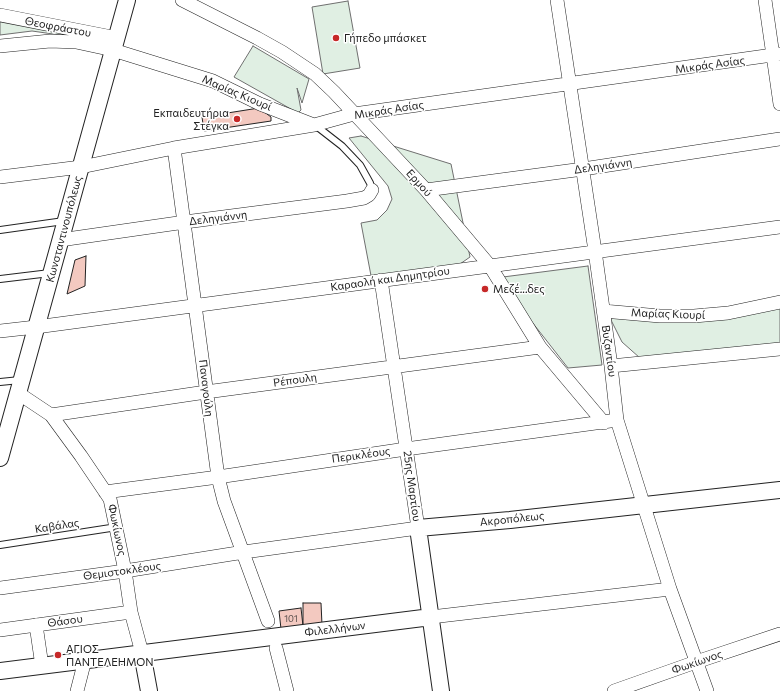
<!DOCTYPE html>
<html>
<head>
<meta charset="utf-8">
<style>
	body { margin:0 }
	canvas { display:block; background:#fff }
</style>
</head>
<body>
<canvas width="780" height="691"></canvas>
<script>
const ctx = document.querySelector('canvas').getContext('2d');
ctx.lineJoin = 'round';
function fill(path, color) {
  ctx.fillStyle = color;
  ctx.fill(path, 'evenodd');
}
function toPath(rows) {
  const path = new Path2D();
  for (const r of rows) {
    path.moveTo(r[0], r[1]);
    for (let i = 2; i < r.length; i += 2) path.lineTo(r[i], r[i + 1]);
  }
  return path;
}
function stroke(path, color, width, dash) {
  ctx.strokeStyle = color;
  ctx.lineWidth = width;
  ctx.lineCap = dash ? 'butt' : 'round';
  ctx.setLineDash(dash || []);
  ctx.stroke(path);
}
function drawText(font, color, halo, rows, align = 'center') {
  ctx.font = font + ' Commissioner,sans-serif';
  ctx.lineWidth = 3;
  ctx.setLineDash([]);
  ctx.textBaseline = 'middle';
  ctx.strokeStyle = halo;
  ctx.fillStyle = color;
  for (const [text, x, y, turn = 0] of rows) {
    ctx.save();
    ctx.translate(x, y);
    ctx.rotate((+turn || 0) * Math.PI / 180);
    ctx.textAlign = isNaN(turn) ? turn : align;
    if (halo) ctx.strokeText(text, 0, 0);
    ctx.fillText(text, 0, 0);
    ctx.restore();
  }
}
const green = toPath([
	[348,1,360,68,323,74,312,7,348,1],
	[0,18,95,40,32,31,0,35,0,18],
	[253,46,309,79,302,103,297,88,301,110,298,113,234,77,253,46],
	[361,136,451,164,470,257,450,271,372,281,361,223,377,220,387,210,392,199,388,186,349,138,361,136],
	[588,266,602,365,568,368,503,285,503,277,588,266],
	[780,303,780,347,640,358,622,342,611,320,610,313,668,317,780,303]
]);
fill(green, '#e0efe3');
stroke(green, '#6f6f6f', 1);
const building = toPath([
	[259,108,271,117,271,121,204,131,202,117,259,108],
	[86,256,85,286,67,294,75,260,86,256],
	[303,603,321,603,322,625,303,626,303,603],
	[301,608,303,626,281,629,279,611,301,608]
]);
fill(building, '#f3c9c0');
stroke(building, '#222', 1);
const service = toPath([
	[315,125,342,146,360,165,370,183,372,190],
	[0,230,64,221],
	[0,279,50,273],
	[0,382,20,380],
	[0,545,117,527]
]);
const minor = toPath([
	[182,0,257,38,282,52,315,74,334,92,426,190,490,266,540,347,604,423],
	[557,0,595,251,611,366,617,420,670,589,707,691],
	[765,0,780,104],
	[0,15,117,38],
	[0,46,50,41,76,42,113,50,213,81,260,104,314,125],
	[174,148,218,477,224,501,268,621],
	[0,177,81,167,174,148,314,125,354,114,780,54],
	[426,190,583,169,780,139],
	[60,240,185,222,347,201,364,198,369,195,372,190],
	[603,311,660,316,694,316,728,313,780,302],
	[0,331,36,327,780,227],
	[611,366,780,349],
	[18,393,51,415,81,456,110,499,125,571,131,612,142,653],
	[51,415,206,392,540,347],
	[105,492,218,477,406,449,610,421],
	[0,588,125,571,244,552,418,528,381,280],
	[431,617,670,589],
	[36,625,42,666],
	[0,630,131,612],
	[276,648,287,691],
	[77,691,85,660],
	[614,691,696,662,780,634]
]);
const tertiary = toPath([
	[0,458,127,0],
	[142,653,149,691],
	[0,671,431,617],
	[441,691,418,528,510,520,780,490]
]);
stroke(service, '#222', 8);
stroke(minor, '#222', 14);
stroke(tertiary, '#222', 18);
stroke(service, '#fff', 6);
stroke(minor, '#fff', 13);
stroke(tertiary, '#fff', 16);
for (const [x, y, r, color] of [
	[336,38,4,"#c62828"],
	[237,119,4,"#c62828"],
	[485,289,4,"#c62828"],
	[58,655,4,"#c62828"]
]) {
  const dot = new Path2D();
  dot.arc(x, y, r, 0, 2 * Math.PI);
  ctx.fillStyle = color;
  ctx.fill(dot);
  stroke(dot, '#fff', 1.5);
}
drawText('9px', '#564c4a', null, [
	["101",291,619]
]);
drawText('11px', '#222', '#fff', [
	["Θεοφράστου",58,27,11],
	["Μικράς Ασίας",710,65,-8],
	["Μαρίας Κιουρί",237,93,23],
	["Μικράς Ασίας",389,110,-9],
	["Δεληγιάννη",603,166,-8],
	["Ερμού",419,183,48],
	["Δεληγιάννη",218,218,-7],
	["Κωνσταντινουπόλεως",64,229,-75],
	["Καραολή και Δημητρίου",390,279,-8],
	["Μαρίας Κιουρί",668,314,2],
	["Βυζαντίου",609,351,82],
	["Ρέπουλη",295,380,-8],
	["Παναγούλη",206,388,83],
	["Περικλέους",361,455,-8],
	["25ης Μαρτίου",412,486,82],
	["Ακροπόλεως",512,519,-6],
	["Καβάλας",57,526,-9],
	["Φωκίωνος",117,530,78],
	["Θεμιστοκλέους",122,571,-8],
	["Θάσου",65,621,-8],
	["Φιλελλήνων",335,629,-7],
	["Φωκίωνος",697,662,-19]
]);
drawText('11px', '#222', '#fff', [
	["Γήπεδο μπάσκετ",344,38],
	["Εκπαιδευτήρια",229,113,"right"],
	["Στέγκα",229,126,"right"],
	["Μεζέ...δες",493,289],
	["ΑΓΙΟΣ",66,649],
	["ΠΑΝΤΕΛΕΗΜΟΝ",66,662]
], 'left');
</script>
</body>
</html>
